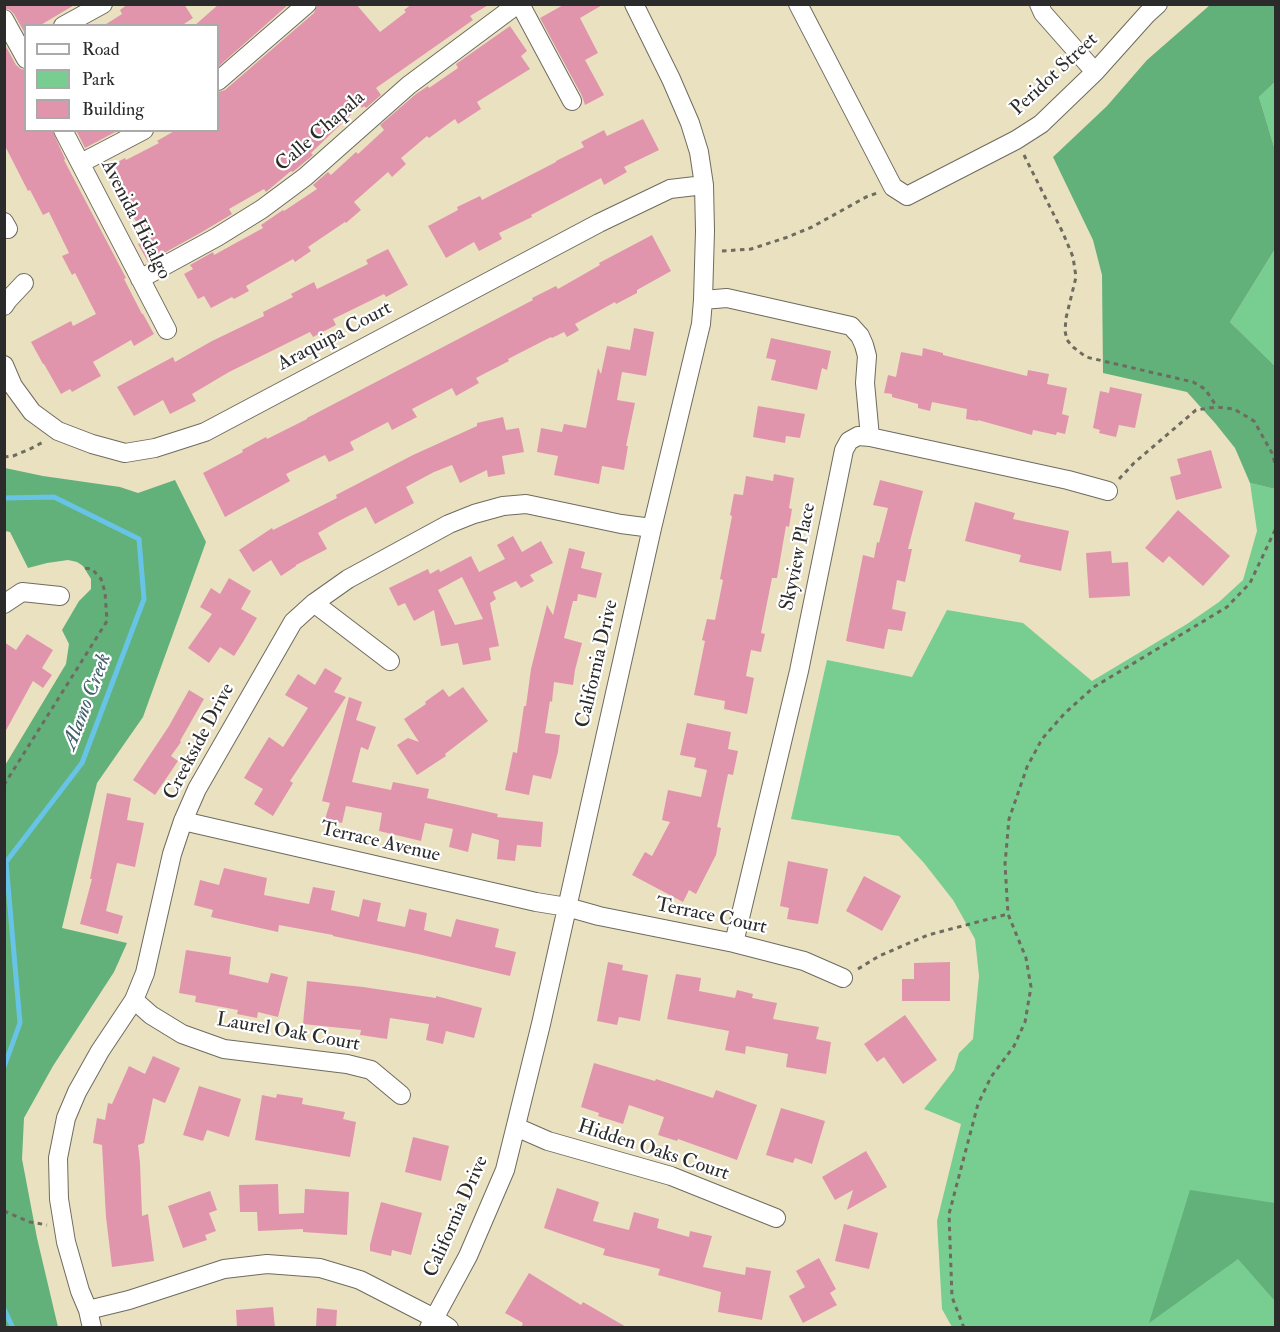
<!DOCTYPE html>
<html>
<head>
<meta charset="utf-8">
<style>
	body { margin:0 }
	#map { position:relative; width:1280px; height:1332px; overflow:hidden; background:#eae1c0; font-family:"IM FELL Double Pica",serif }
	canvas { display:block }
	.frame { position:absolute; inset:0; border:6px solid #2b2b2b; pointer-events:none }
	.legend { position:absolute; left:24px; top:24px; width:195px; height:108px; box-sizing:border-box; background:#fff; border:2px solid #aaa; margin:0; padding:8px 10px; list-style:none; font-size:18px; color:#2b2b2b }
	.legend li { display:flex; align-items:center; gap:12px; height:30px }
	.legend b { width:30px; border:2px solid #aaa }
</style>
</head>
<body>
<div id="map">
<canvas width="1280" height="1332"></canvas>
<div class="frame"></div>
<ul class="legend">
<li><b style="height:8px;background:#fff"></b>Road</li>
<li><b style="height:16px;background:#78cd90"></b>Park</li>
<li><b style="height:16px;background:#e195ad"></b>Building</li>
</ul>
</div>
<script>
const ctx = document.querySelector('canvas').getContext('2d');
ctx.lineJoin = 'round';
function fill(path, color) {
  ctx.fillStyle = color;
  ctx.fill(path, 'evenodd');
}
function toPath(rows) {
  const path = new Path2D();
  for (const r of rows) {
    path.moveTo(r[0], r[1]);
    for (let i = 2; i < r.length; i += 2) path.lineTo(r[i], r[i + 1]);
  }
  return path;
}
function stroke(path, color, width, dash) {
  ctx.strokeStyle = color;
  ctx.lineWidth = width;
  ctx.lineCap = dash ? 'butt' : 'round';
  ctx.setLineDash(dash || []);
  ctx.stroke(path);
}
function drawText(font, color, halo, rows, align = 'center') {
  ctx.font = font + ' "IM FELL Double Pica",serif';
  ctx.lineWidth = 4.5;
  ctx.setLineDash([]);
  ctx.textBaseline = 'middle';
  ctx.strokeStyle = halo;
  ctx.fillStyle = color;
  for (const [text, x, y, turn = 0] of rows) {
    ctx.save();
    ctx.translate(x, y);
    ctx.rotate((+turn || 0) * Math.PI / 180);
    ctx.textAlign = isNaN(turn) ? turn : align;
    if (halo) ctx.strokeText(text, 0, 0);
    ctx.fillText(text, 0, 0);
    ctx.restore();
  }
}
fill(toPath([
	[1275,82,1275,150,1259,97],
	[1275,249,1275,366,1230,322],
	[1250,483,1275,489,1275,1327,952,1327,942,1309,937,1221,961,1124,924,1109,954,1070,959,1053,973,1039,979,976,975,939,953,900,924,863,899,836,791,819,827,660,912,677,947,610,1023,623,1092,681,1187,624,1219,602,1243,580,1257,531]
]), '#78cd90');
fill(toPath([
	[1210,5,1275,5,1275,82,1259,97,1275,150,1275,249,1230,322,1275,366,1275,489,1250,483,1235,448,1215,423,1187,392,1103,373,1102,275,1093,240,1053,157,1107,106,1147,60],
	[5,468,43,476,120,487,138,493,175,480,206,542,143,717,97,783,62,928,127,943,114,972,53,1066,24,1118,22,1159,37,1238,58,1327,5,1327,4,767,66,664,69,644,62,630,79,601,91,589,91,579,83,566,77,562,68,560,47,563,28,568,10,532,5,531],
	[1190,1190,1275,1203,1275,1301,1238,1259,1149,1323]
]), '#62b07a');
stroke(toPath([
	[4,498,54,497,139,539,144,599,82,763,6,862,20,1023,4,1067],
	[4,1309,13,1328]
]), '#68c4e6', 5);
fill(toPath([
	[4,4,76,4,39,26,26,26,26,35,14,14,10,10,4,8],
	[128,4,184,4,193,18,181,26,103,26,122,14,120,10],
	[219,4,289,4,218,67,218,26,194,26],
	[318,4,356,4,380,32,406,12,404,10,412,4,490,4,470,16,473,20,376,88,381,95,366,108,364,106,362,108,360,106,311,153,313,155,294,171,292,172,291,171,266,192,264,189,229,209,232,214,202,232,148,262,138,244,145,240,137,225,138,225,107,168,125,158,126,160,159,143,157,141,176,130,218,130,218,92,225,90,314,13],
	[565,4,604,4,580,18,598,53,585,60,604,95,585,105,582,96,540,18],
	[510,26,527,51,521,56,530,69,477,102,481,109,458,124,455,119,429,138,427,136,401,158,406,164,392,177,388,172,354,202,361,210,346,223,345,222,308,247,311,251,295,262,293,259,246,286,249,291,234,299,232,297,211,308,204,296,198,299,184,274,193,269,190,265,213,252,214,255,263,228,261,225,283,210,284,211,317,189,313,185,328,172,331,175,356,152,358,154,384,130,380,125,416,94,428,86,429,88,458,68,456,64],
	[4,43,16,65,21,69,26,70,26,130,52,130,65,159,64,160,116,259,126,278,124,279,142,314,143,314,154,334,134,346,131,340,93,362,101,376,72,392,70,389,61,394,44,364,43,364,31,342,71,321,73,326,96,314,75,273,72,275,62,256,69,253,49,212,43,215,30,190,28,191,4,144],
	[643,119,659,150,624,167,627,172,604,185,601,178,531,215,532,217,499,233,502,239,479,251,474,242,446,258,428,226,458,210,457,207,480,196,482,200,556,162,556,161,584,147,581,142,604,130,607,136],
	[76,130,119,130,85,148],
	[652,235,671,271,637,290,637,293,616,304,615,302,575,324,579,330,567,337,564,332,552,338,551,337,508,359,509,361,476,378,479,383,456,396,452,388,412,409,417,417,392,430,388,422,350,442,354,450,329,462,325,455,286,474,290,481,225,517,203,473,243,452,242,450,266,437,267,439,307,419,307,418,533,300,532,298,556,286,558,289,600,265,599,263],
	[388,249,408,285,386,297,384,294,333,319,336,325,313,337,310,332,229,372,192,394,196,401,170,414,163,400,134,416,117,387,173,357,175,362,212,341,264,316,263,312,293,297,291,294,314,282,317,289,368,264,366,260],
	[634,328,654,332,646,376,622,372,617,400,635,403,626,446,628,446,624,470,602,466,599,484,554,475,558,456,537,452,541,428,562,432,564,424,586,428,598,368,601,374,607,346,630,350],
	[771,338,831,351,827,370,822,368,817,390,771,380,776,360,766,358],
	[923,348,943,353,943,355,1027,376,1028,370,1049,374,1047,384,1067,388,1062,414,1069,416,1065,434,1057,432,1056,435,1033,430,1032,435,978,420,978,421,966,419,967,409,932,402,930,411,918,408,918,404,892,397,892,394,884,393,888,375,896,377,901,352,922,356],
	[1110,387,1142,394,1135,428,1119,425,1116,437,1099,433,1100,430,1093,428,1100,391,1109,393],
	[758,406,805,414,800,438,786,436,785,443,753,437],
	[503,417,506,430,519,428,524,452,502,456,505,474,488,477,487,470,460,483,452,465,434,472,406,487,414,503,375,524,366,507,337,522,318,533,327,549,296,565,296,566,281,576,271,560,253,572,239,550,272,528,273,530,337,498,336,495,413,455,477,426,477,423],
	[1211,450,1222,488,1176,500,1170,477,1181,474,1177,459],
	[774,474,794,478,789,508,792,509,789,527,786,526,777,578,772,578,761,633,765,634,761,652,751,650,746,676,754,678,747,714,724,709,725,701,694,695,705,641,702,640,707,619,715,620,723,580,720,579,732,516,730,515,734,494,743,495,746,476,773,481],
	[880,480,923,491,908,549,912,549,905,582,897,580,892,609,906,612,902,631,888,629,884,649,846,641,863,555,874,558,877,542,879,543,888,508,873,505],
	[975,502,1015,513,1013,519,1069,531,1061,571,1019,562,1021,555,965,541],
	[1178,510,1230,556,1203,586,1169,556,1163,563,1145,548],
	[513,536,522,552,541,541,553,563,530,575,534,581,521,588,516,581,493,592,496,599,490,603,499,646,489,648,491,660,463,665,458,643,441,646,434,610,414,621,405,603,398,606,389,588,428,569,430,574,439,569,440,572,471,556,479,572,505,559,497,545],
	[462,577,483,619,455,625,438,590],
	[569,548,585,552,581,568,602,573,596,598,578,594,577,601,573,601,564,638,582,643,575,670,573,685,554,682,552,702,550,701,545,733,560,735,558,752,551,779,533,775,529,795,505,790,513,752,517,753,524,706,526,706,531,669,547,605,553,615],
	[1111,551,1112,563,1128,562,1130,596,1089,598,1086,553],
	[229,578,251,591,241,609,257,618,243,642,234,656,220,647,209,663,188,648,212,614,200,607,211,588,220,594],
	[27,634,53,650,42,668,52,675,43,688,33,681,4,734,4,642,16,650],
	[325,668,342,678,334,692,346,697,290,781,293,783,273,816,254,804,263,789,244,778,269,737,283,747,308,708,285,695,298,674,315,685],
	[463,687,488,721,445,754,446,756,417,775,397,745,408,738,419,742,404,719,426,704,425,702,443,689,449,697],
	[189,690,204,699,180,741,181,742,171,756,178,761,155,795,133,780,169,726],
	[349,697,362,702,356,720,376,727,368,750,361,747,352,782,391,790,393,782,429,789,427,798,498,814,497,817,543,822,541,847,517,845,515,861,497,859,499,840,472,833,468,852,449,847,453,829,425,823,421,841,379,831,382,813,346,806,342,823,325,819,330,803,322,801],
	[687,723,731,732,728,749,738,751,733,775,728,774,717,827,721,828,716,855,696,894,689,890,683,902,632,875,645,852,652,856,670,822,662,820,668,790,701,797,707,770,694,767,696,758,680,755],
	[107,793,131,798,127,820,144,823,135,867,117,863,106,911,123,916,118,934,80,924,92,879,90,879],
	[788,861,828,869,818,924,787,919,789,908,780,906],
	[224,868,267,878,264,895,309,904,313,887,335,891,331,910,359,917,363,899,381,903,377,921,405,927,409,909,427,913,424,930,451,937,456,919,499,929,495,947,516,952,510,976,418,954,333,936,333,935,279,925,278,932,211,917,213,910,194,905,200,880,219,885],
	[864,876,901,896,882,931,846,911],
	[186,950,231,957,229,974,268,983,271,973,288,977,278,1017,258,1012,257,1018,237,1014,238,1010,195,1002,196,996,179,993],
	[608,962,623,965,622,970,648,975,640,1021,619,1017,617,1025,597,1021],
	[950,962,950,1001,902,1001,902,979,914,979,914,963],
	[676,974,701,978,699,991,735,998,737,990,753,994,752,998,777,1003,773,1019,819,1027,816,1039,831,1042,826,1074,786,1067,788,1054,746,1046,745,1054,725,1050,729,1031,667,1019],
	[307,981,363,987,436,998,436,996,482,1008,474,1038,446,1031,443,1044,426,1040,429,1024,390,1018,387,1039,360,1035,361,1030,303,1024],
	[905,1015,937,1060,903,1084,884,1057,877,1062,864,1044],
	[153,1056,180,1068,165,1103,153,1098,144,1143,138,1145,140,1163,142,1216,148,1214,154,1261,112,1267,106,1217,102,1145,93,1143,97,1118,105,1120,108,1103,112,1104,129,1066,145,1074],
	[594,1063,655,1081,656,1079,713,1098,716,1090,757,1105,737,1160,678,1139,677,1141,658,1135,664,1117,629,1105,623,1124,598,1116,599,1113,581,1107],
	[199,1086,241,1099,229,1137,207,1130,203,1141,183,1135],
	[277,1094,303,1098,302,1104,345,1112,343,1119,356,1122,350,1157,255,1140,262,1095,276,1098],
	[781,1108,825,1121,812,1164,795,1158,793,1163,766,1155],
	[413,1137,449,1146,441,1181,405,1172],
	[866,1151,887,1187,847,1210,853,1190,835,1200,822,1177],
	[278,1184,279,1214,304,1213,305,1189,349,1192,347,1235,303,1232,303,1229,258,1231,257,1212,240,1212,239,1185],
	[557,1188,599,1202,593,1221,629,1230,634,1212,659,1219,657,1228,689,1237,690,1231,712,1236,703,1267,745,1275,746,1267,771,1271,762,1320,718,1312,721,1292,658,1275,660,1269,603,1255,605,1249,544,1228],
	[210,1191,217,1210,209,1213,216,1231,205,1235,207,1240,183,1248,168,1206],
	[381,1202,422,1213,411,1255,392,1250,391,1256,370,1251,370,1245],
	[844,1224,878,1233,869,1269,835,1261],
	[819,1258,836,1289,830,1293,837,1305,803,1323,789,1296,805,1287,796,1271],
	[529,1273,581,1305,583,1302,628,1328,521,1328,523,1323,505,1313],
	[273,1307,275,1328,237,1328,236,1310],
	[317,1308,337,1310,336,1328,316,1328]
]), '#e195ad');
const minor = toPath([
	[520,4,572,101],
	[798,4,893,187,907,196,1016,140,1041,124,1095,72,1147,14,1158,4],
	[1039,4,1043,13,1095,72],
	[4,19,26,59],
	[63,26,103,4],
	[218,81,307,4],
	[63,130,167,330],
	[81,163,144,130],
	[4,222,8,229],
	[140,279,217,237,262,209,305,177,409,85,511,9,520,4],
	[703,300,727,298,851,326,860,336,864,345,867,356,865,383,870,437],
	[4,306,8,300,24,283],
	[4,365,13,386,32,412,58,431,92,444,125,453,155,448,205,432,599,223,670,189,704,185],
	[314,603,390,661],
	[4,604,22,592,60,596],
	[183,821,536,902,567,907,599,916,734,943,804,961,843,978],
	[734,943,799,671,844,450,849,441,858,436,870,437,1068,480,1108,491],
	[134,1000,151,1015,182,1034,224,1049,347,1064,371,1070,401,1095],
	[516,1127,548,1141,671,1176,776,1218],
	[88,1310,129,1300,224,1269,267,1264,320,1268,360,1280,434,1318,449,1328],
	[92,1328,88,1310,80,1291,66,1242,59,1199,58,1158,66,1118,77,1092,100,1051,134,1000,145,973,172,854,183,821,197,789,293,622,314,603,348,579,449,524,474,514,503,506,526,504,621,524,652,528],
	[429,1328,468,1256,505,1170,541,1024,652,528,701,324,703,300,705,231,704,185,699,152,690,123,671,79,634,4]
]);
stroke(minor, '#6e6b5f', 20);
stroke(toPath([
	[1024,155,1063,233,1073,257,1076,277,1066,318,1065,331,1067,340,1073,347,1086,357,1193,382,1205,389,1217,407],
	[722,251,751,249,788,237,812,227,866,197,877,193],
	[4,457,13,456,30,449,45,441],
	[1119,479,1134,463,1196,410,1217,407,1234,409,1254,421,1272,453,1276,467],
	[4,785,107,621,105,592,101,579,92,569,83,568],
	[858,969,879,956,928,935,1008,914],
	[4,1211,30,1222,47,1225],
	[964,1328,952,1297,949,1214,978,1104,991,1077,1014,1046,1025,1022,1031,987,1026,958,1008,914,1005,864,1009,819,1027,767,1042,739,1064,714,1094,687,1227,607,1250,583,1276,528]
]), '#6e6b5f', 3, [4.5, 4.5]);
stroke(minor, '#fff', 18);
drawText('20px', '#2b2b2b', '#fff', [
	["Peridot Street",1055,75,-43],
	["Calle Chapala",321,132,-41],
	["Avenida Hidalgo",135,220,63],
	["Araquipa Court",335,337,-28],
	["Skyview Place",799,557,-78],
	["California Drive",598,664,-77],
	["Creekside Drive",200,742,-62],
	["Terrace Avenue",380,843,13],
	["Terrace Court",711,917,12],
	["Laurel Oak Court",288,1033,10],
	["Hidden Oaks Court",653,1151,18],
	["California Drive",457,1217,-66]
]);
drawText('italic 21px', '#40616c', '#fff', [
	["Alamo Creek",88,702,-69]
]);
</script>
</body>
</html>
